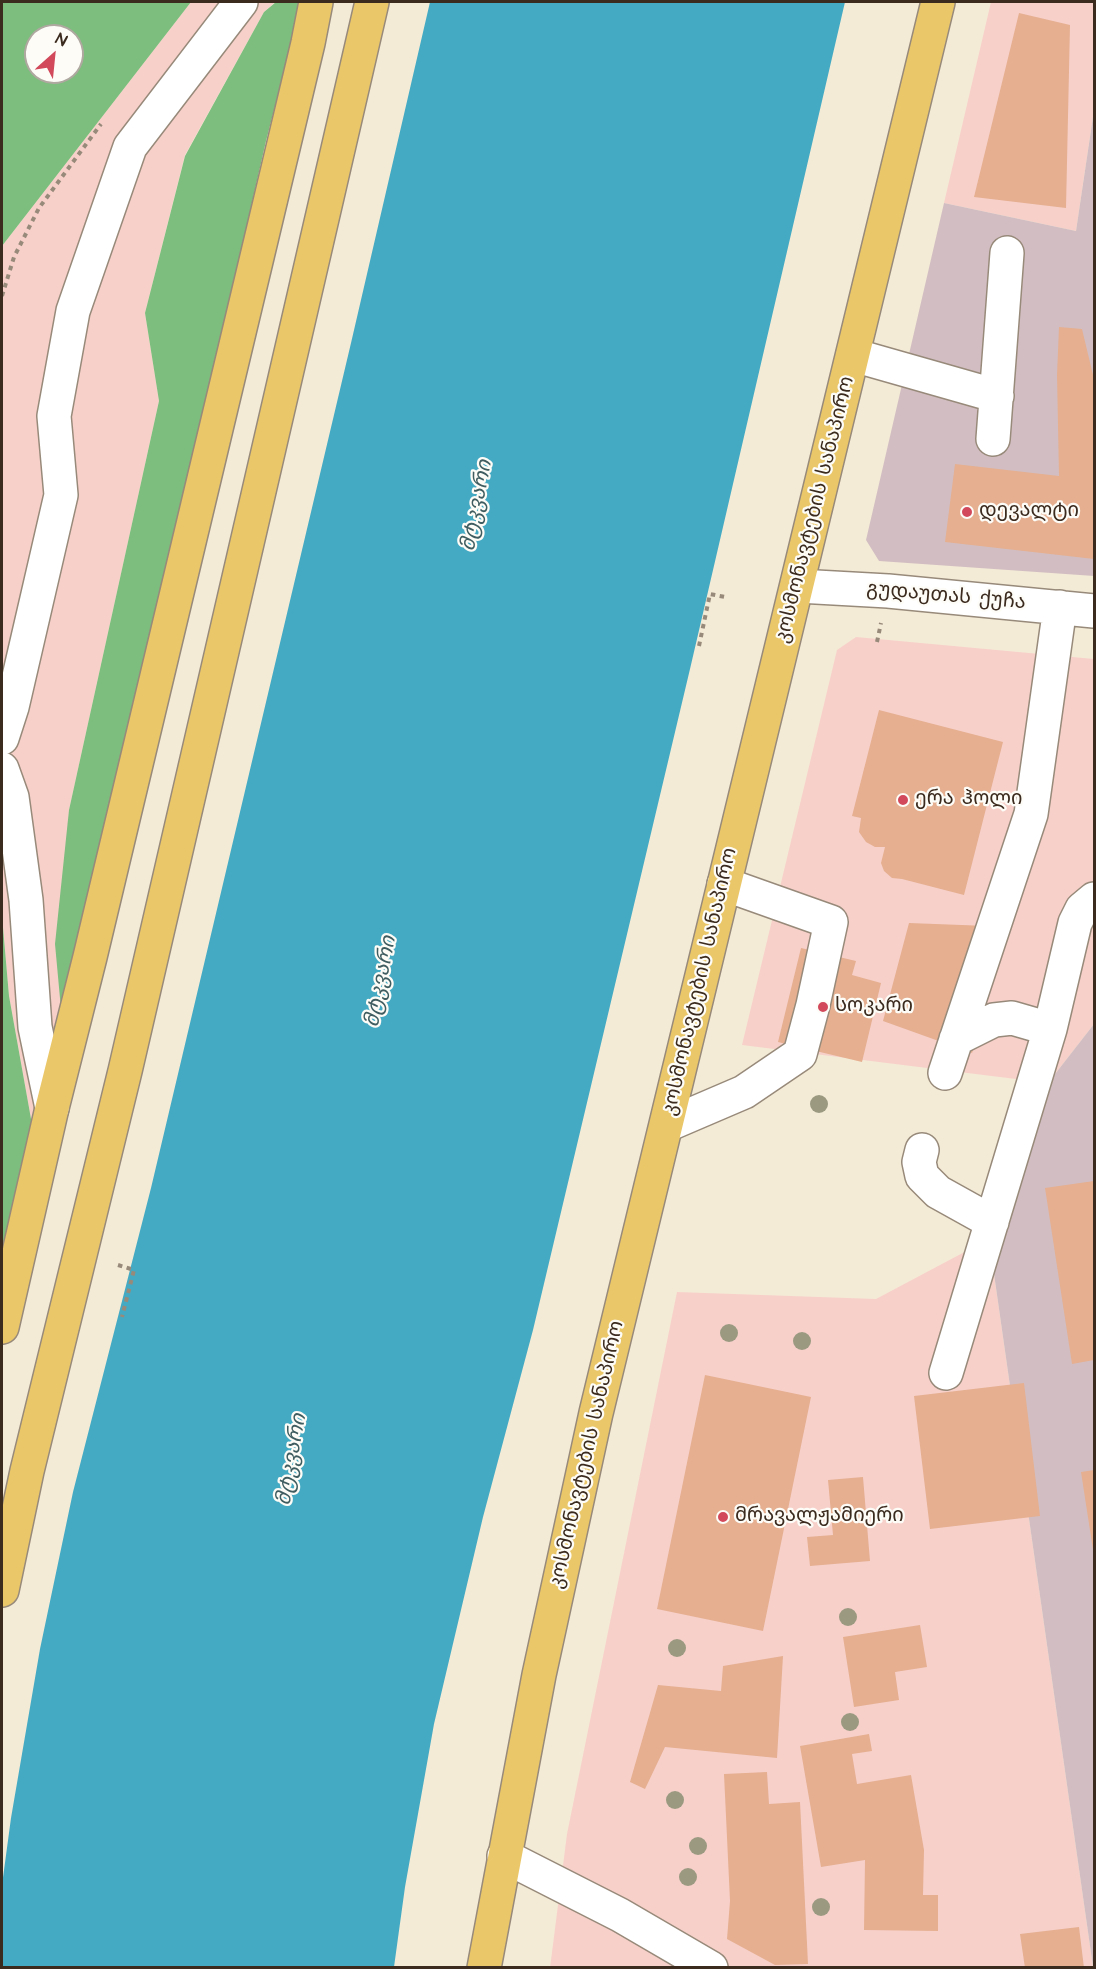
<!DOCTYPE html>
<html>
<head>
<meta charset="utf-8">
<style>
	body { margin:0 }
	#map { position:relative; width:1096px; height:1969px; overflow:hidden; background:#f4ebd6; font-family:"Architects Daughter",sans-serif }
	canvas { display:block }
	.frame { position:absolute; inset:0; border:3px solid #3b2a1e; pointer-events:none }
	.north { position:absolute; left:24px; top:24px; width:60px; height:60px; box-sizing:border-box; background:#fdfcf7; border:2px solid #afa8a0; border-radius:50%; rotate:27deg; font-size:16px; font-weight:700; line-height:24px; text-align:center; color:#3b2a1e }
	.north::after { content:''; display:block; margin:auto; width:21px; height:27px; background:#d1495b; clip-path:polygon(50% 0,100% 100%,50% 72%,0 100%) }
</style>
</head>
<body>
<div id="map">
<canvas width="1096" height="1969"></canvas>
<div class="frame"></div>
<div class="north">N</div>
</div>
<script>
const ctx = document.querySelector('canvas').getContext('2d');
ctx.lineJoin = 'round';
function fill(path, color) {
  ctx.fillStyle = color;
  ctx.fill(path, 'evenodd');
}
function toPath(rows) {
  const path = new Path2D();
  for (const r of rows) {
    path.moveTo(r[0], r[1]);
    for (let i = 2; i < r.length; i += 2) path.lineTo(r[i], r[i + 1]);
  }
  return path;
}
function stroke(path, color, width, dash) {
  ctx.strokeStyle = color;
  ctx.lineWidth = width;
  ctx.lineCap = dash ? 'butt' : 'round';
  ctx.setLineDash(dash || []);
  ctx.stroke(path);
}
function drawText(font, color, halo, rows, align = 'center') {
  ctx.font = font + ' "Architects Daughter","Noto Sans Georgian",sans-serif';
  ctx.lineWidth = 4.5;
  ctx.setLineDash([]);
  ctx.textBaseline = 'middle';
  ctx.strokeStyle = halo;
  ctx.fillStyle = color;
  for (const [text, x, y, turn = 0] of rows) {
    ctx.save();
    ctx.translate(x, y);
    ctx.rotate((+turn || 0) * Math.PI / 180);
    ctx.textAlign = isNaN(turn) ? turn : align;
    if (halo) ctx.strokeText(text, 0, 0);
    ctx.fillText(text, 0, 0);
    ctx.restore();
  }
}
fill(toPath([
	[191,2,275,2,264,12,185,155,145,313,159,401,69,810,62,1020,33,1130,9,996,2,916,2,246],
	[991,2,1094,2,1094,110,1076,231,944,203],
	[856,637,1094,659,1094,1024,1048,1083,742,1045,837,650],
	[989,1239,1093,1967,550,1968,567,1834,677,1292,876,1299]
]), '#f7d0ca');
fill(toPath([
	[1094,110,1094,576,879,561,866,540,944,203,1076,231],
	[1094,1024,1094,1967,1093,1967,989,1239,1048,1083]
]), '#d2bec2');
fill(toPath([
	[2,2,191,2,2,246],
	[36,36,72,36,72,72,36,72],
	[276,2,302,2,266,141,191,472,62,1020,55,944,69,810,159,401,145,313,185,156,264,12],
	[2,916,9,996,33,1130,2,1255]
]), '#7dbd7e');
fill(toPath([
	[430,2,845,2,690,669,533,1330,483,1517,434,1724,405,1887,394,1967,2,1967,2,1885,11,1818,40,1649,73,1492,151,1188,351,343]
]), '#44aac4');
fill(toPath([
	[1019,13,1070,25,1066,208,974,197],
	[1059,327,1082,329,1094,379,1094,559,945,542,955,464,1059,476,1057,375],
	[879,710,1003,742,964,895,902,879,892,878,884,871,881,863,885,847,875,847,866,842,859,832,861,818,852,816],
	[909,923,988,926,983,1023,972,1053,883,1021],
	[801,948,856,961,852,975,881,983,862,1062,778,1042],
	[1094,1181,1094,1360,1072,1364,1045,1188],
	[705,1375,811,1397,763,1631,657,1609],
	[1024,1383,1040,1516,930,1529,914,1396],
	[1094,1470,1094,1550,1093,1550,1081,1472],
	[863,1477,870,1561,810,1566,807,1537,833,1535,828,1480],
	[920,1625,927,1667,895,1672,899,1700,854,1707,843,1637],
	[783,1656,777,1758,665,1747,645,1789,630,1782,658,1685,721,1691,723,1666],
	[869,1734,872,1751,852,1754,857,1784,911,1775,924,1850,923,1895,938,1895,938,1931,864,1930,865,1860,821,1867,800,1746],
	[767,1772,769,1804,800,1802,808,1964,775,1965,727,1939,730,1901,724,1774],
	[1079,1927,1084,1968,1025,1968,1020,1934]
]), '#e5af90');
const minor = toPath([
	[853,355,997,396],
	[993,439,1007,253],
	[798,586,888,591,1094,611],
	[2,738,12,707,61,495,54,416,73,311,130,147,241,2],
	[2,769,12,797,26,900,35,1027,52,1108],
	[956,1039,994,1020,1012,1018,1050,1029],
	[945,1073,1031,814,1060,607],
	[667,1125,744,1092,800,1054,813,1005,831,922,724,884],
	[922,1150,919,1162,922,1176,938,1192,992,1222],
	[946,1373,1050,1029,1075,923,1082,909,1094,899],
	[504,1856,620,1915,711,1968]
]);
const major = toPath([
	[484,1968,539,1675,596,1413,938,2]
]);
const highway = toPath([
	[2,1327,52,1108,90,957,308,43,316,2],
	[2,1590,27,1471,125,1071,372,2]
]);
stroke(minor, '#988a7a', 36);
stroke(major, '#988a7a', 36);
stroke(highway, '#988a7a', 36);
stroke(toPath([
	[2,296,14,257,39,208,101,124],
	[877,642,881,623],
	[699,646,710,594,725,597],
	[118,1265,134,1270,122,1317]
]), '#988a7a', 4, [4.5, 4.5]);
stroke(minor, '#fff', 33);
stroke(major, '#eac769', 33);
stroke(highway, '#eac769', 33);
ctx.fillStyle = '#9b9a81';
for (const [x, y] of [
	[819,1104],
	[729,1333],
	[802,1341],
	[848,1617],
	[677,1648],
	[850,1722],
	[675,1800],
	[698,1846],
	[688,1877],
	[821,1907]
]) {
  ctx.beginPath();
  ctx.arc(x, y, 9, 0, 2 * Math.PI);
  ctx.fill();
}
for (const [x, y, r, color] of [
	[967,512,6,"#d1495b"],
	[903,800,6,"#d1495b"],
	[823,1007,6,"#d1495b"],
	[723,1517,6,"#d1495b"]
]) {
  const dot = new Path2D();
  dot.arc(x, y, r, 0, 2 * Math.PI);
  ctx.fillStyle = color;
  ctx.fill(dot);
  stroke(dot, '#fdfcf7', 2);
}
drawText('20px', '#3b2a1e', '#fdfcf7', [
	["კოსმონავტების სანაპირო",816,510,-76],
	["გუდაუთას ქუჩა",946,597,5],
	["კოსმონავტების სანაპირო",701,982,-77],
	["კოსმონავტების სანაპირო",588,1455,-77]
]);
drawText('20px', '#3b2a1e', '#fdfcf7', [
	["დევალტი",979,512],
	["ერა ჰოლი",915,800],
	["სოკარი",835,1007],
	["მრავალჟამიერი",735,1517]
], 'left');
drawText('italic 21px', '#3f5d60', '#fdfcf7', [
	["მტკვარი",478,506,-79],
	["მტკვარი",382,982,-79],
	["მტკვარი",293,1460,-80]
]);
</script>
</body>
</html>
